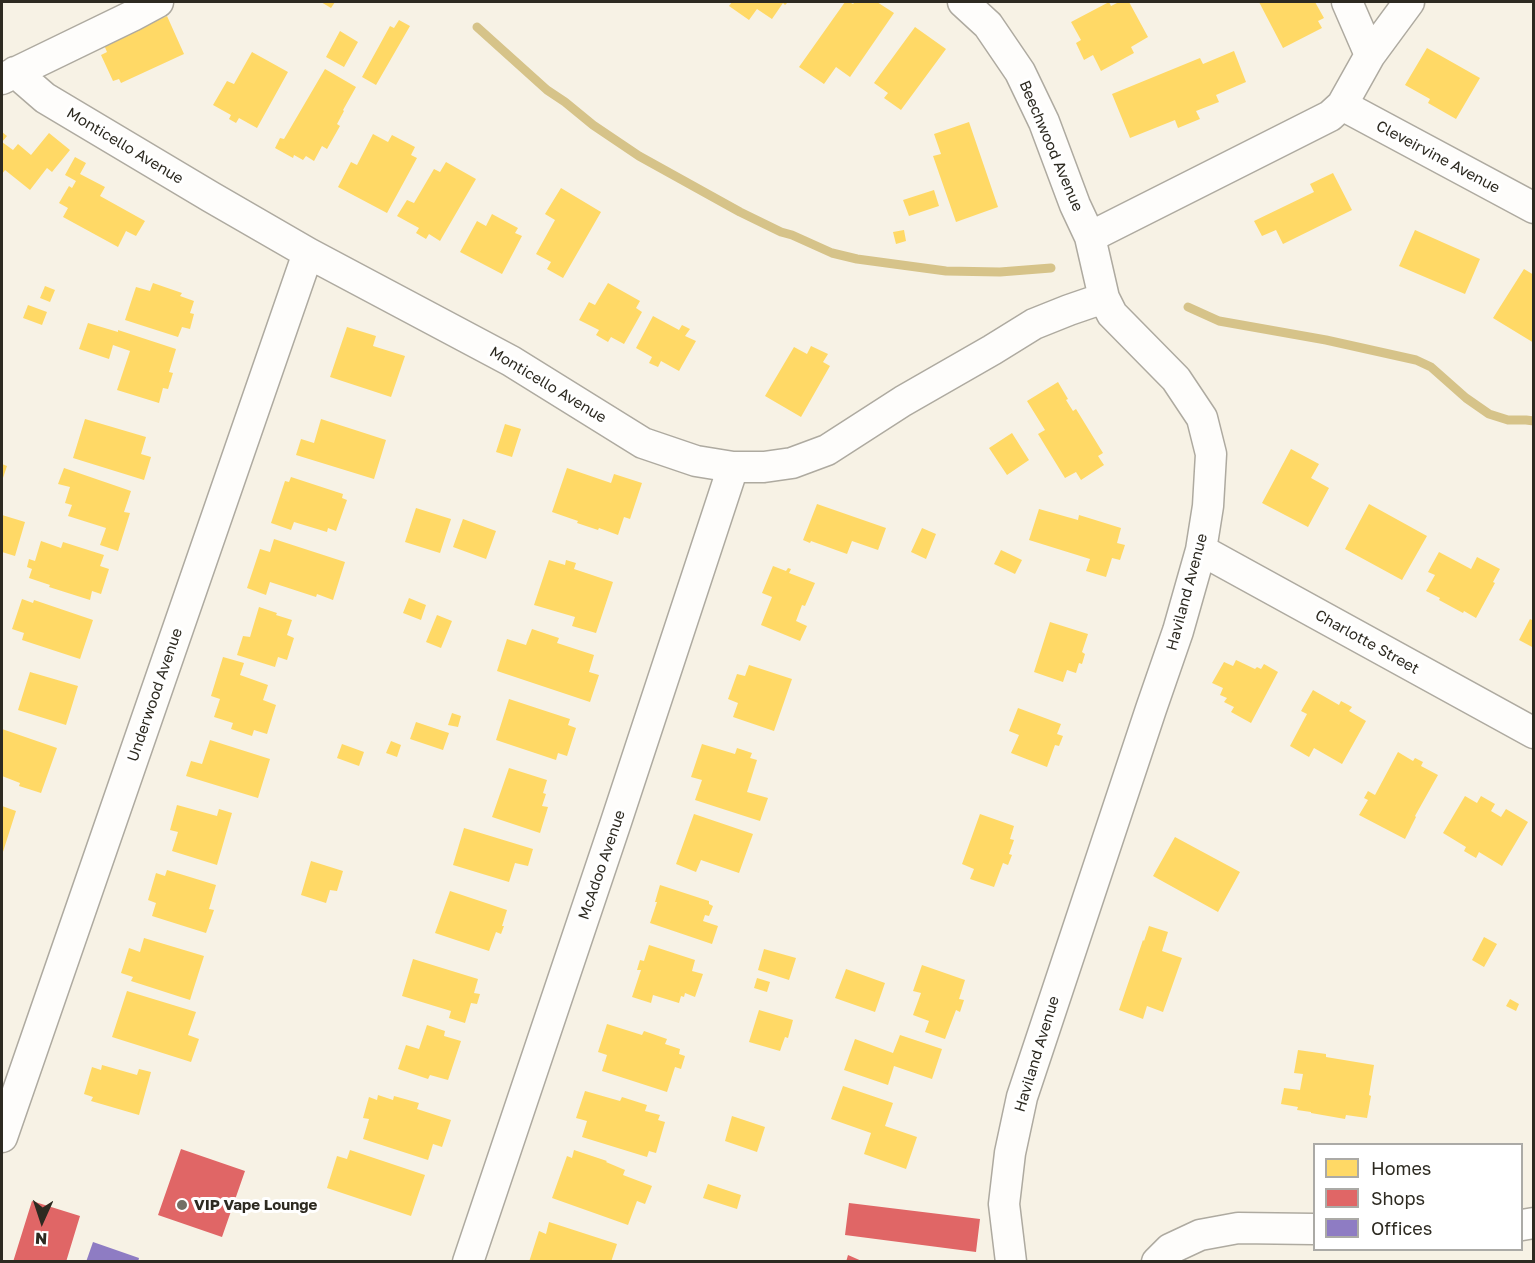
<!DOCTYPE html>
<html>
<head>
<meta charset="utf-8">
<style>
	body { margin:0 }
	#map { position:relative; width:1535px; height:1263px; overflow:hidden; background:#f7f2e5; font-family:"Golos Text",sans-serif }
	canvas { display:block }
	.frame { position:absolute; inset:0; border:3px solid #2d2a21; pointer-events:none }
	.legend { position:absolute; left:1313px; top:1143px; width:210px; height:108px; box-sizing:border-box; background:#fff; border:2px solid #abaaa6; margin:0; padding:8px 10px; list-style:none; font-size:18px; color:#2d2a21 }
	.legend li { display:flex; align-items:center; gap:12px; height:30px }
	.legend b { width:30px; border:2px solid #abaaa6 }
	.north { position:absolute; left:12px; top:1191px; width:60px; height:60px; -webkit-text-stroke:4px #fff; paint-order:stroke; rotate:183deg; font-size:16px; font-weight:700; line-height:24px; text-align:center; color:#2d2a21 }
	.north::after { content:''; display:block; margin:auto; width:21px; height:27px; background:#2d2a21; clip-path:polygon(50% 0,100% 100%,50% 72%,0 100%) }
</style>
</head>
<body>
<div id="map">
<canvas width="1535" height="1263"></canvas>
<div class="frame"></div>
<ul class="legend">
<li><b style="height:16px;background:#ffd966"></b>Homes</li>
<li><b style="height:16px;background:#e06666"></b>Shops</li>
<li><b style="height:16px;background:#8e7cc3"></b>Offices</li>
</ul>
<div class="north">N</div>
</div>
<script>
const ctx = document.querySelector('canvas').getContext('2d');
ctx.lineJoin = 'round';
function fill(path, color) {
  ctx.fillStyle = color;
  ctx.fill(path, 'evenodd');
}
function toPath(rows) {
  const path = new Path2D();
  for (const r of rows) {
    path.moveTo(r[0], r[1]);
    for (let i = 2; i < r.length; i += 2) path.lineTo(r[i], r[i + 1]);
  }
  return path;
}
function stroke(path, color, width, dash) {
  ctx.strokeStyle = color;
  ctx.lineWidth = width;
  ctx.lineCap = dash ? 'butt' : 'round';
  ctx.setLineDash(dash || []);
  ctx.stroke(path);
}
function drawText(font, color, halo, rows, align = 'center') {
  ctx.font = font + ' "Golos Text",sans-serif';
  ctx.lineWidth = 6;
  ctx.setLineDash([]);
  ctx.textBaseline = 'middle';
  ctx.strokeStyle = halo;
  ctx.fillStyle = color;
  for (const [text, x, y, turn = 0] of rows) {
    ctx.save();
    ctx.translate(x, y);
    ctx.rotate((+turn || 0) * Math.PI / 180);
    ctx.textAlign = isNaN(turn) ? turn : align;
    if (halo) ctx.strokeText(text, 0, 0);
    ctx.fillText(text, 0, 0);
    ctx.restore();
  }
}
fill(toPath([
	[321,2,335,2,331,8],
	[732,2,788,2,785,5,783,3,772,19,757,9,749,20,729,6],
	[845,2,849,2,853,4,855,2,877,2,894,13,850,77,836,67,824,84,799,67],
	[1109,2,1111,6,1119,2,1129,2,1148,37,1131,47,1134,53,1101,71,1093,55,1084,60,1076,43,1081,40,1071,22],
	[1259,2,1315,2,1324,18,1318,21,1322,28,1283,48],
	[167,16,184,54,121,83,119,79,113,81,101,55,107,52,104,45],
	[399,20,410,26,376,85,362,77,390,26,394,28],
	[915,27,946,49,901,110,884,98,888,93,874,83],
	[340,31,358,42,344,67,326,57],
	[1427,48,1480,78,1456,119,1428,103,1430,99,1405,85],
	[1234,51,1246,82,1216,95,1219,102,1196,111,1200,119,1178,128,1175,120,1130,138,1112,94,1200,58,1203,64],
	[252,52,288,72,257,128,239,118,236,123,229,119,231,115,213,105,227,81,234,84],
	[325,69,356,87,343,110,344,111,337,124,340,126,327,149,322,146,314,161,306,156,303,160,294,155,293,158,275,148,280,138,284,139],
	[969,122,998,207,956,222,933,156,941,154,934,134],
	[2,132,7,136,2,142,13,150,18,144,31,155,49,133,70,150,52,172,47,168,30,190,5,170,2,174],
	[373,134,388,142,392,135,415,147,411,155,417,158,387,213,338,187,351,162,357,165],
	[75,157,86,163,80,174,105,187,100,196,145,221,136,236,126,231,118,247,63,217,68,208,59,203,69,186,72,188,76,181,65,175],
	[446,162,476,179,440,241,429,234,426,239,416,233,419,228,397,216,407,200,414,203,434,169,440,172],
	[1333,173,1352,210,1283,244,1276,230,1262,236,1254,221,1314,192,1310,184],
	[561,188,601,212,563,278,547,269,551,262,536,254,555,220,545,214],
	[934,190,939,206,909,216,903,200],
	[492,214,518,228,515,233,522,236,502,274,460,252,477,221,486,226],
	[904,230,906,241,896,244,893,232],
	[1415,230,1480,259,1465,294,1399,266],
	[1524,269,1534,275,1534,343,1493,318],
	[153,283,182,293,180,296,194,301,190,313,194,314,190,329,182,327,178,337,125,320,136,287,150,291],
	[608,283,640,301,636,308,642,312,624,344,611,337,608,342,596,335,599,330,579,320,589,302,595,305],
	[45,286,55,290,50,302,40,298],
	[28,305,47,312,42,325,23,318],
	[653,316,679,330,682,325,690,329,685,336,696,341,679,371,661,361,658,367,649,363,652,357,636,348],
	[88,323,118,332,118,330,176,349,169,372,173,373,168,389,163,388,159,403,117,390,130,351,113,345,109,359,79,349],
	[347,327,376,336,373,346,405,356,391,397,330,377],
	[811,346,828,354,823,362,830,366,801,417,765,396,794,347,807,354],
	[1058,382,1068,399,1066,400,1073,411,1076,409,1103,453,1098,456,1104,465,1081,480,1076,472,1065,478,1038,434,1045,430,1027,401],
	[85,419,146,437,141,454,151,457,144,480,73,458],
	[321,419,386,440,374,479,296,455,301,439,314,443],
	[505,424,521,429,512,457,496,452],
	[1012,433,1029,460,1007,475,989,448],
	[1291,449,1319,464,1311,478,1329,488,1308,527,1262,503],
	[2,464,7,466,2,481],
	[64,468,131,491,124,512,130,513,118,551,100,545,106,528,68,516,72,505,65,503,70,487,58,484],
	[567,468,611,483,614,474,642,483,630,519,624,517,618,535,599,528,598,530,577,523,578,521,552,512],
	[291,477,343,494,342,498,347,500,336,531,328,528,327,532,294,522,291,530,271,523,285,481,289,482],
	[817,504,886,528,878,550,852,541,847,554,811,541,810,543,803,540],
	[1369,504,1427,536,1402,580,1345,549],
	[416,508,451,519,440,553,405,542],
	[1039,509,1078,520,1079,515,1121,528,1117,543,1125,545,1120,560,1112,558,1106,577,1086,571,1090,559,1029,540],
	[2,515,25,522,15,556,2,552],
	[463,519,496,531,486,559,453,547],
	[922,528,936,534,926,559,911,552],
	[274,539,345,562,333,600,317,594,316,597,270,582,266,595,247,588,260,549,270,552],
	[41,541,61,548,63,542,104,555,100,566,109,569,101,594,92,591,90,600,49,587,50,585,29,578,32,569,27,567,29,559,35,561],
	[1001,550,1022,560,1015,574,994,564],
	[1439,552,1471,569,1477,557,1500,569,1493,582,1495,583,1476,618,1464,611,1463,613,1439,600,1440,598,1426,591,1435,575,1428,572],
	[549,560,565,565,566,560,576,563,574,569,613,582,596,633,572,626,575,617,534,605],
	[773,566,786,571,788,568,791,569,789,573,815,583,805,606,802,605,796,621,807,626,800,641,761,625,772,597,762,593],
	[409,598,426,605,421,620,403,613],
	[22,599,33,603,34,600,93,620,80,659,22,640,24,633,12,629],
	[259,607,277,613,276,615,292,620,287,635,294,638,287,660,278,657,275,667,237,655,243,636,250,637],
	[437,615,452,621,441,648,426,642],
	[1530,619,1534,621,1534,648,1519,640],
	[1050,622,1088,634,1082,652,1085,654,1082,664,1079,663,1076,673,1067,670,1063,682,1034,672],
	[532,629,559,638,557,643,594,655,589,672,599,675,590,702,497,671,507,639,526,645],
	[223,657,244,663,240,675,268,685,263,700,276,705,267,734,254,730,252,736,231,729,233,723,214,717,220,699,211,696],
	[1236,660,1255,669,1257,667,1261,669,1264,664,1278,672,1251,723,1231,712,1234,707,1224,702,1227,698,1220,695,1223,688,1212,683,1224,662,1233,666],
	[749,665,792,679,774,731,733,717,738,703,728,699,737,674,745,676],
	[30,672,78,686,66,725,18,710],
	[1313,690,1339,705,1341,701,1352,707,1349,711,1366,721,1342,764,1314,748,1309,757,1290,746,1307,714,1301,711],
	[509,699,570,719,568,725,576,728,567,756,558,753,556,760,496,740],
	[1018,708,1061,724,1057,734,1063,736,1059,746,1055,745,1047,767,1011,753,1019,735,1009,731],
	[452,713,461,716,458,727,448,725],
	[416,722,449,733,443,750,410,739],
	[2,729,57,748,41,793,19,786,20,783,2,776],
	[210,740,270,759,258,798,186,776,191,761,202,764],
	[391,741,401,745,397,757,386,753],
	[342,744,364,752,359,766,337,758],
	[702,744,735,754,737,748,752,753,750,758,757,760,747,792,768,798,760,821,695,800,702,780,691,777],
	[1398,752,1413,761,1415,758,1423,762,1421,766,1438,775,1415,816,1416,817,1405,839,1359,815,1368,800,1364,798,1368,791,1375,795],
	[509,768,547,780,543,793,546,794,542,806,548,807,540,833,492,817],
	[1465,796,1477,803,1481,796,1495,804,1491,811,1501,817,1506,809,1528,822,1502,866,1479,852,1476,858,1464,851,1466,847,1443,833],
	[177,805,217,816,219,809,232,813,217,865,172,851,178,832,170,830],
	[2,806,16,811,2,855],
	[694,814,753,834,739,873,701,860,696,872,676,864],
	[980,814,1014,826,1010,839,1014,840,1009,854,1012,855,1008,865,1003,863,994,887,970,879,974,869,962,864],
	[464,828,533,849,528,866,515,863,509,882,453,865],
	[1175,837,1240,872,1218,912,1153,876],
	[311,861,343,871,337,891,330,890,326,903,301,895],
	[167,870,216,885,209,909,214,910,206,933,152,916,156,903,148,900,156,873,165,876],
	[660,885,709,901,709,904,713,906,709,916,705,915,703,921,718,926,712,944,650,923,657,902,655,902],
	[450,891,507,910,502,926,504,926,501,934,496,932,489,951,435,933],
	[1149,926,1168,932,1162,951,1182,958,1163,1012,1147,1006,1143,1019,1119,1010,1143,940,1144,941],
	[1484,937,1497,944,1484,967,1472,960],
	[144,938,204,956,190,1000,131,981,133,977,121,973,129,948,140,952],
	[649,945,695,960,692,971,703,974,695,997,685,993,684,997,681,996,679,1003,653,995,651,1003,632,997,641,970,637,970,640,960,644,961],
	[764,949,796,958,789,980,758,970],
	[413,959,478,979,474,993,480,994,477,1004,471,1003,465,1023,449,1018,451,1011,402,996],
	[922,965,965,980,959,999,964,1000,960,1012,956,1010,945,1039,925,1032,929,1021,913,1015,921,993,913,991],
	[846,969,885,983,875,1012,835,998],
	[757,978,770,982,767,992,754,988],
	[127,991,196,1012,188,1035,199,1039,191,1062,112,1037],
	[1510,999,1519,1004,1516,1011,1506,1006],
	[759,1010,793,1020,788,1038,785,1037,780,1051,749,1042],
	[607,1024,642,1035,644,1031,667,1039,665,1044,680,1049,679,1054,685,1056,681,1069,675,1067,667,1092,602,1071,607,1055,598,1052],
	[427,1025,445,1031,444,1036,461,1041,448,1080,430,1075,428,1079,398,1069,406,1045,419,1049],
	[900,1035,942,1049,932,1079,894,1066,888,1085,844,1070,855,1039,893,1053],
	[1298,1050,1326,1054,1326,1057,1374,1065,1369,1095,1371,1096,1367,1118,1346,1115,1345,1119,1311,1113,1311,1112,1297,1110,1298,1107,1281,1104,1284,1088,1300,1090,1303,1074,1294,1073],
	[102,1065,137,1075,139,1069,151,1072,139,1115,91,1101,93,1097,84,1094,92,1067,101,1070],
	[843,1086,893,1103,885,1126,917,1137,906,1169,864,1154,871,1133,831,1119],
	[585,1091,620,1101,622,1097,647,1105,645,1111,660,1115,658,1120,665,1122,656,1153,649,1151,647,1157,582,1137,587,1121,576,1118],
	[378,1095,393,1100,394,1096,419,1103,417,1109,451,1120,442,1147,433,1144,428,1160,363,1139,369,1119,363,1118,369,1097,377,1100],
	[732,1116,765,1127,757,1152,725,1141],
	[350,1150,425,1175,411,1216,327,1188,337,1156,347,1159],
	[574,1150,607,1161,606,1162,625,1170,623,1175,652,1186,645,1204,637,1201,628,1225,552,1198,567,1156,572,1158],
	[708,1184,741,1195,737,1209,703,1198],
	[549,1222,617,1244,611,1262,529,1262,539,1231,546,1234]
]), '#ffd966');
fill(toPath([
	[181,1149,245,1171,222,1237,158,1215],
	[32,1201,80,1216,66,1262,13,1262],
	[849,1203,980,1219,976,1252,845,1235],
	[848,1255,864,1262,846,1262]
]), '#e06666');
fill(toPath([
	[93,1242,139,1258,138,1262,86,1262]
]), '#8e7cc3');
stroke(toPath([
	[477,27,547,90,565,102,593,125,639,156,740,212,781,232,792,235,832,253,857,259,946,271,1000,272,1051,268],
	[1188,307,1219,321,1326,340,1416,360,1431,367,1466,398,1489,414,1508,420,1526,420,1534,421]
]), '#d6c389', 9);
const minor = toPath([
	[963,2,988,25,1020,72,1044,122,1075,205,1090,237,1104,298,1112,314,1176,379,1202,418,1211,454,1208,506,1201,550,1178,631,1151,709,1022,1097,1010,1153,1004,1204,1011,1262],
	[1347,2,1370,55],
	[15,72,45,98,211,197,308,253,511,361,643,443,696,461,733,467,764,467,792,463,827,450,903,401,992,350,1034,324,1069,310,1104,298],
	[2,79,132,16,158,2],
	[1342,105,1534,208],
	[1090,237,1330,116,1342,105,1370,55,1409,2],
	[1201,550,1534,733],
	[2,1137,308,253],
	[1522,1225,1534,1223],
	[468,1262,615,825,733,467],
	[1157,1262,1170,1249,1200,1235,1238,1228,1314,1229]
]);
stroke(minor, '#aeaaa0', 33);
stroke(minor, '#fefdfb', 30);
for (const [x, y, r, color] of [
	[182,1205,6,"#747066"]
]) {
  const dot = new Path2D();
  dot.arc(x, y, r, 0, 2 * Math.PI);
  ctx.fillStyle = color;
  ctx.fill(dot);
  stroke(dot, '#fff', 2);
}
drawText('15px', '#2d2a21', '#fff', [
	["Monticello Avenue",125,146,31],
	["Beechwood Avenue",1051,146,67],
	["Cleveirvine Avenue",1438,157,28],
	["Monticello Avenue",548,385,31],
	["Haviland Avenue",1187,592,-75],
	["Charlotte Street",1367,642,29],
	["Underwood Avenue",155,695,-71],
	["McAdoo Avenue",602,865,-71],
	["Haviland Avenue",1037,1054,-73]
]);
drawText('bold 15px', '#2d2a21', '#fff', [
	["VIP Vape Lounge",194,1205]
], 'left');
</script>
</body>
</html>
